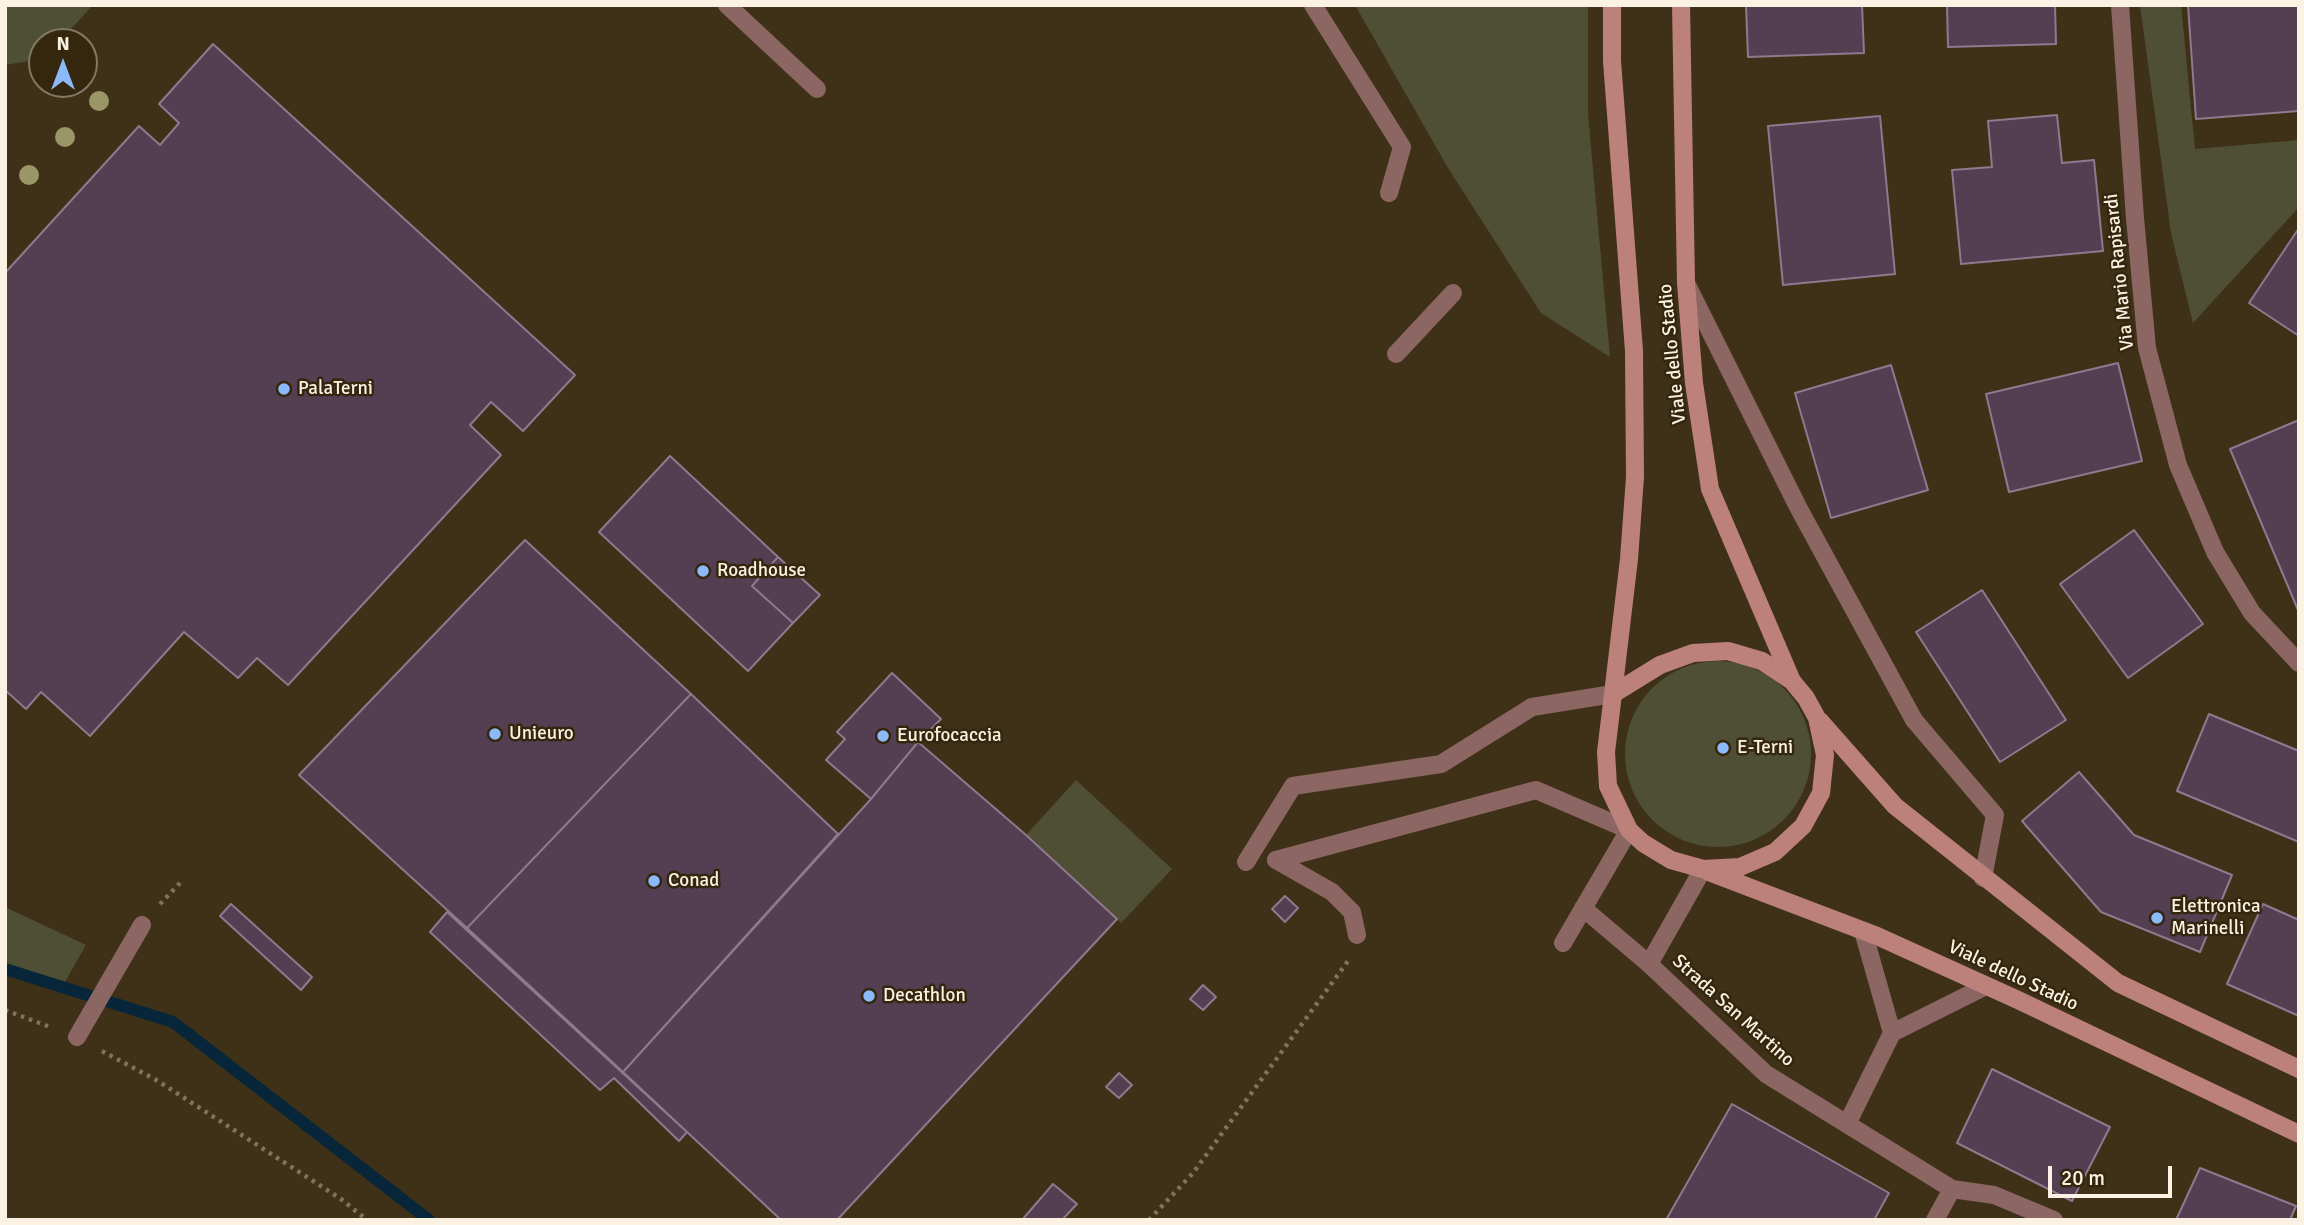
<!DOCTYPE html>
<html>
<head>
<meta charset="utf-8">
<style>
	body { margin:0 }
	#map { position:relative; width:2304px; height:1225px; overflow:hidden; background:#3f3118; font-family:Signika,sans-serif }
	canvas { display:block }
	.frame { position:absolute; inset:0; border:7px solid #fbf2e3; pointer-events:none }
	.north { position:absolute; left:28px; top:28px; width:70px; height:70px; box-sizing:border-box; background:#34270e; border:2px solid #847863; border-radius:50%; rotate:0deg; font-size:19px; font-weight:700; line-height:28px; text-align:center; color:#fbf2e3 }
	.north::after { content:''; display:block; margin:auto; width:24px; height:32px; background:#8cb9fc; clip-path:polygon(50% 0,100% 100%,50% 72%,0 100%) }
	.scale { position:absolute; left:2048px; top:1166px; width:124px; height:32px; box-sizing:border-box; border:4px solid #fbf2e3; border-top:0; padding-left:9px; font-size:21px; line-height:24px; white-space:nowrap; color:#fbf2e3; -webkit-text-stroke:5px #34270e; paint-order:stroke }
</style>
</head>
<body>
<div id="map">
<canvas width="2304" height="1225"></canvas>
<div class="frame"></div>
<div class="north">N</div>
<div class="scale">20 m</div>
</div>
<script>
const ctx = document.querySelector('canvas').getContext('2d');
ctx.lineJoin = 'round';
function fill(path, color) {
  ctx.fillStyle = color;
  ctx.fill(path, 'evenodd');
}
function toPath(rows) {
  const path = new Path2D();
  for (const r of rows) {
    if (r.length === 3) {
      path.moveTo(r[0] + r[2], r[1]);
      path.arc(r[0], r[1], r[2], 0, 2 * Math.PI);
      continue;
    }
    path.moveTo(r[0], r[1]);
    for (let i = 2; i < r.length; i += 2) path.lineTo(r[i], r[i + 1]);
  }
  return path;
}
function stroke(path, color, width, dash) {
  ctx.strokeStyle = color;
  ctx.lineWidth = width;
  ctx.lineCap = dash ? 'butt' : 'round';
  ctx.setLineDash(dash || []);
  ctx.stroke(path);
}
function drawText(font, color, halo, rows, align = 'center') {
  ctx.font = font + ' Signika,sans-serif';
  ctx.lineWidth = 5;
  ctx.setLineDash([]);
  ctx.textBaseline = 'middle';
  ctx.strokeStyle = halo;
  ctx.fillStyle = color;
  for (const [text, x, y, turn = 0] of rows) {
    ctx.save();
    ctx.translate(x, y);
    ctx.rotate((+turn || 0) * Math.PI / 180);
    ctx.textAlign = isNaN(turn) ? turn : align;
    if (halo) ctx.strokeText(text, 0, 0);
    ctx.fillText(text, 0, 0);
    ctx.restore();
  }
}
fill(toPath([
	[5,5,93,5,59,42,42,42,42,59,5,65],
	[1355,5,1588,5,1588,114,1610,357,1541,313,1448,168],
	[2140,5,2181,5,2195,149,2299,140,2299,207,2193,323,2171,233],
	[1718,754,93],
	[1076,780,1172,869,1121,923,1026,835],
	[5,907,86,945,62,987,5,970]
]), '#4e4f35');
stroke(toPath([
	[5,969,173,1022,429,1220]
]), '#07263a', 12);
const building = toPath([
	[1746,5,1862,5,1864,53,1748,57,1746,5],
	[1947,5,2055,5,2056,44,1948,47,1947,5],
	[2188,5,2299,5,2299,111,2196,119,2188,5],
	[213,44,575,375,523,431,491,402,470,425,501,455,288,685,257,658,238,678,184,632,90,736,41,692,26,709,5,690,5,273,139,126,160,145,179,123,159,104,213,44],
	[2057,115,2062,163,2094,160,2103,251,1961,264,1952,170,1992,167,1988,121,2057,115],
	[1880,116,1895,274,1783,285,1768,126,1880,116],
	[2299,228,2299,336,2249,303,2299,228],
	[2118,363,2142,461,2009,492,1986,394,2118,363],
	[1891,365,1928,490,1831,518,1795,393,1891,365],
	[2299,420,2299,609,2298,610,2230,449,2299,420],
	[670,456,778,557,752,586,793,623,748,671,599,532,670,456],
	[2134,530,2203,624,2128,678,2060,584,2134,530],
	[525,540,691,694,467,928,299,775,525,540],
	[778,557,820,595,793,623,752,586,778,557],
	[1982,590,2066,720,2000,762,1916,632,1982,590],
	[892,673,941,719,918,742,871,799,826,760,845,739,837,732,892,673],
	[691,694,838,834,623,1072,467,928,691,694],
	[2209,714,2299,751,2299,842,2177,791,2209,714],
	[918,742,1026,835,1117,919,837,1220,781,1220,623,1072,871,799,918,742],
	[2079,772,2134,835,2232,875,2200,952,2101,912,2022,821,2079,772],
	[1285,896,1298,908,1285,922,1272,909,1285,896],
	[231,904,312,977,301,990,220,916,231,904],
	[2263,904,2299,920,2299,1016,2227,984,2263,904],
	[447,912,687,1132,679,1141,614,1078,600,1090,430,932,447,912],
	[1203,985,1216,997,1203,1010,1190,999,1203,985],
	[1992,1069,2110,1127,2072,1201,1957,1143,1992,1069],
	[1119,1073,1132,1085,1119,1098,1106,1087,1119,1073],
	[1732,1104,1889,1193,1874,1220,1666,1220,1732,1104],
	[2200,1168,2296,1206,2290,1220,2176,1220,2200,1168],
	[1053,1184,1077,1204,1062,1220,1022,1220,1053,1184]
]);
fill(building, '#533e52');
stroke(building, '#90788e', 2);
stroke(toPath([
	[160,904,181,882],
	[5,1010,50,1027],
	[102,1051,158,1081,341,1199,367,1220],
	[1149,1220,1193,1173,1348,961]
]), '#7f735d', 4.5, [3.5, 5]);
stroke(toPath([
	[727,5,817,89],
	[1686,283,1798,507,1914,720,1995,815,1983,878],
	[1276,860,1332,892,1352,912,1357,935]
]), '#8c6662', 18);
stroke(toPath([
	[1313,5,1402,147,1389,193],
	[2120,5,2135,218,2147,348,2178,465,2215,552,2252,613,2299,663],
	[1396,354,1453,293],
	[1276,860,1536,790,1629,830,1563,943],
	[1246,862,1293,786,1441,764,1532,707,1613,694],
	[1703,869,1649,964,1766,1074,1952,1189],
	[1583,908,1649,964],
	[1863,931,1892,1033],
	[77,1037,142,925],
	[1847,1124,1892,1033,1986,986],
	[1935,1220,1952,1189,1994,1195,2054,1220]
]), '#8c6662', 18);
stroke(toPath([
	[1612,5,1612,61,1634,351,1635,477,1629,559,1613,694],
	[1681,5,1686,283,1694,383,1710,489,1792,681],
	[1728,651,1762,661,1792,681,1806,698,1817,718,1825,755,1821,793,1803,826,1775,852,1740,867,1703,869,1671,860,1643,843,1629,830,1608,786,1606,752,1613,694,1660,665,1693,653,1728,651],
	[1820,721,1895,806,2118,983,2299,1069],
	[1709,872,1877,936,2018,1000,2299,1134]
]), '#bd817c', 18);
ctx.fillStyle = '#9b9668';
for (const [x, y] of [
	[99,101],
	[65,137],
	[29,175]
]) {
  ctx.beginPath();
  ctx.arc(x, y, 10, 0, 2 * Math.PI);
  ctx.fill();
}
for (const [x, y, r, color] of [
	[284,389,7,"#8cb9fc"],
	[703,571,7,"#8cb9fc"],
	[495,734,7,"#8cb9fc"],
	[883,736,7,"#8cb9fc"],
	[1723,748,7,"#8cb9fc"],
	[654,881,7,"#8cb9fc"],
	[2157,918,7,"#8cb9fc"],
	[869,996,7,"#8cb9fc"]
]) {
  const dot = new Path2D();
  dot.arc(x, y, r, 0, 2 * Math.PI);
  ctx.fillStyle = color;
  ctx.fill(dot);
  stroke(dot, '#34270e', 2.5);
}
drawText('19px', '#fbf2e3', '#34270e', [
	["Via Mario Rapisardi",2120,272,-96],
	["Viale dello Stadio",1673,354,-96],
	["Viale dello Stadio",2013,976,25],
	["Strada San Martino",1733,1011,42]
]);
drawText('19px', '#fbf2e3', '#34270e', [
	["PalaTerni",298,389],
	["Roadhouse",717,571],
	["Unieuro",509,734],
	["Eurofocaccia",897,736],
	["E-Terni",1737,748],
	["Conad",668,881],
	["Elettronica",2171,907],
	["Marinelli",2171,929],
	["Decathlon",883,996]
], 'left');
</script>
</body>
</html>
